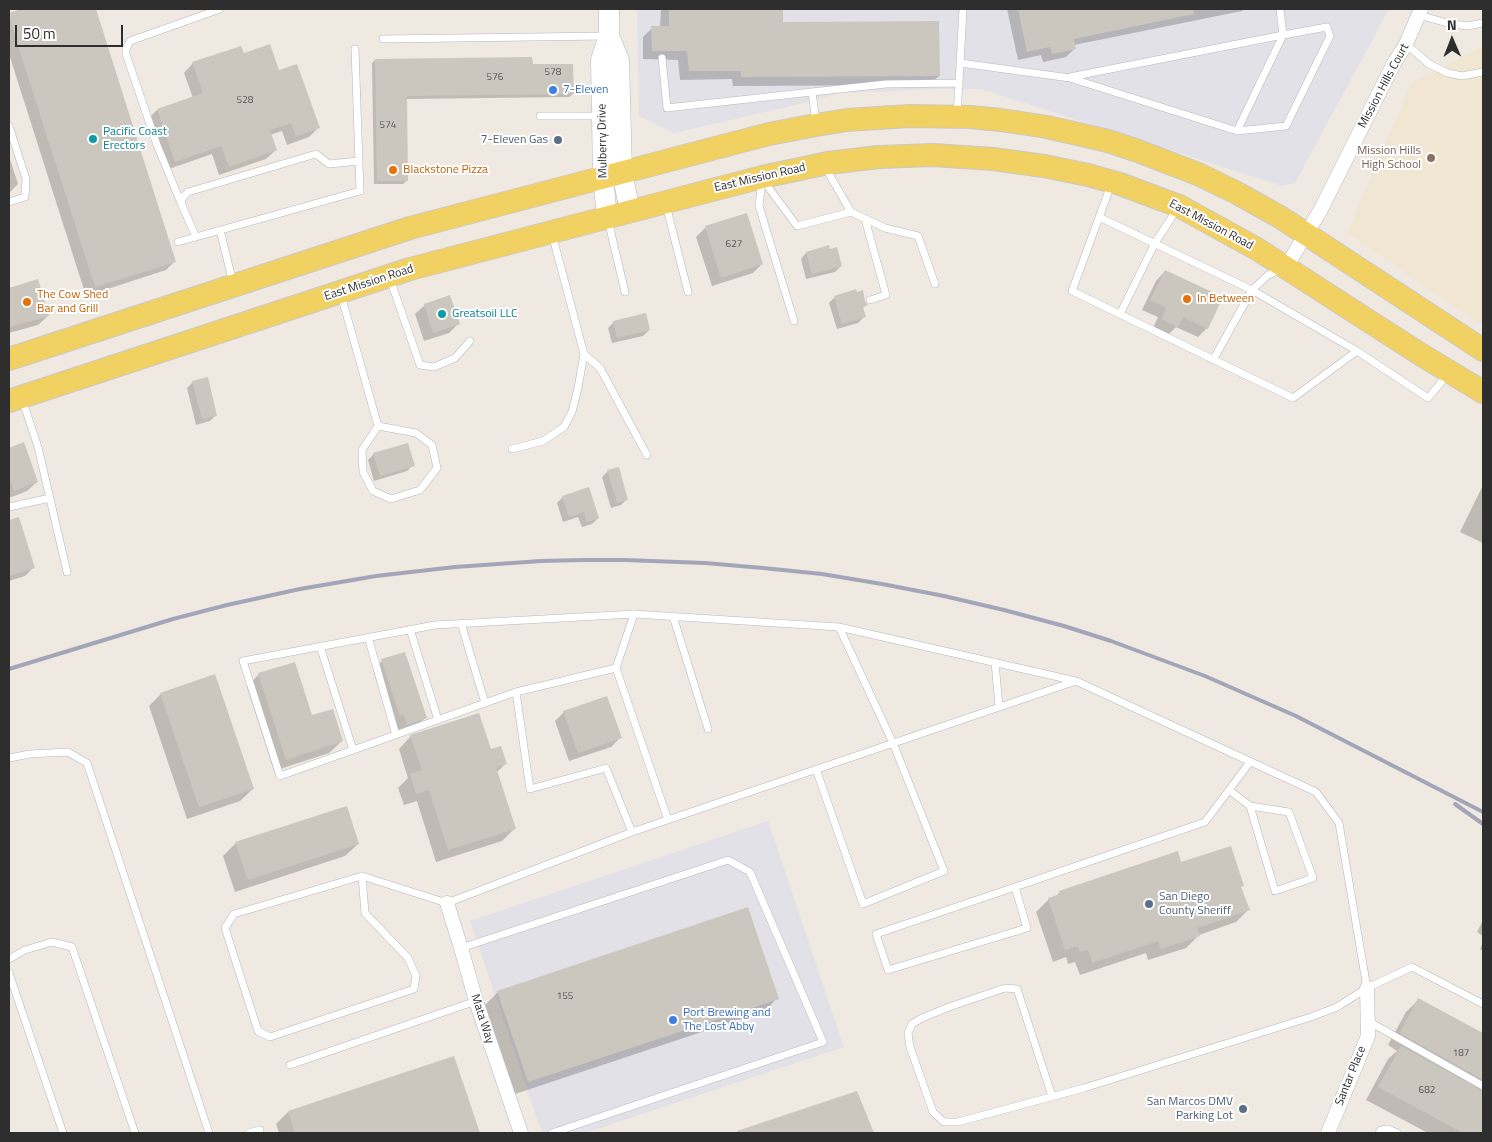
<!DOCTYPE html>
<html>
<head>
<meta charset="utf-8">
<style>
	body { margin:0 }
	#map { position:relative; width:1492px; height:1142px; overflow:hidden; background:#efe9e1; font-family:"Titillium Web",sans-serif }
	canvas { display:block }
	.frame { position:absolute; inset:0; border:10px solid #2e2e2e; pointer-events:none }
	.north { position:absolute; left:1427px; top:15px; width:50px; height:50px; -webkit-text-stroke:4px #fff; paint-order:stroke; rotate:359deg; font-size:14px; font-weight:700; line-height:20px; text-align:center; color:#2e2e2e }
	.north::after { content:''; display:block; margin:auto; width:18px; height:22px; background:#2e2e2e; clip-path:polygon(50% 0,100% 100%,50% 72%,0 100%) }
	.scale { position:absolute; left:15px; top:25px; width:108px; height:22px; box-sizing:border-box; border:2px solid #2e2e2e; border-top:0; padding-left:6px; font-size:15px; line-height:18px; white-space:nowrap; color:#2e2e2e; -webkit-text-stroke:4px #fff; paint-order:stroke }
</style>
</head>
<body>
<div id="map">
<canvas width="1492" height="1142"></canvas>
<div class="frame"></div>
<div class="north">N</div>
<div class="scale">50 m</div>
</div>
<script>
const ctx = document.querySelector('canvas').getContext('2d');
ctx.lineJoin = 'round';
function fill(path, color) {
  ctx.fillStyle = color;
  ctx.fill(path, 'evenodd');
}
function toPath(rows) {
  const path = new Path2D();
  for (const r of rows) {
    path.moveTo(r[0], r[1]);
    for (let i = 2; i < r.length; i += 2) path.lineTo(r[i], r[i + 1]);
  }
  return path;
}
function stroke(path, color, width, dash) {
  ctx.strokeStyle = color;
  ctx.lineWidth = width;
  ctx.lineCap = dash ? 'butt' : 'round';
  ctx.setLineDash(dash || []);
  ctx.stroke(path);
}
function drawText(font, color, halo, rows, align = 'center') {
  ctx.font = font + ' "Titillium Web",sans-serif';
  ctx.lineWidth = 4;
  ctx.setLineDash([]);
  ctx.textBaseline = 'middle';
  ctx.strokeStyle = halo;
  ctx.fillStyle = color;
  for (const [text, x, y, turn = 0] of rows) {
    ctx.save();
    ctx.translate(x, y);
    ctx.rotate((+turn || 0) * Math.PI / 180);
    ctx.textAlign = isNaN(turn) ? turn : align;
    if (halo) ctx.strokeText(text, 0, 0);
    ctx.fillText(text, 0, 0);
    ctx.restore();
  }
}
fill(toPath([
	[637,9,1389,9,1295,183,1282,186,981,89,943,89,838,93,800,104,674,133,639,116],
	[768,821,844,1047,585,1133,542,1133,470,921]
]), '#e3e1e8');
fill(toPath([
	[1483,47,1483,326,1347,233,1411,84,1478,48]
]), '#f0e6d1');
fill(toPath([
	[25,9,95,9,175,261,166,270,86,296,9,54,9,14],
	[661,9,782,9,782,23,939,76,929,85,733,86,732,79,680,80,678,60,643,59,643,37,652,28,660,27],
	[1007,9,1244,9,1242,11,1074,45,1075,48,1066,57,1043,62,1041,55,1018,60],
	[243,55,278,71,318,128,309,137,287,145,282,131,270,135,276,150,266,159,219,175,212,154,166,170,148,119,157,110,193,98,184,73,193,63],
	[375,60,532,66,573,94,569,97,406,99,406,181,403,184,374,184,372,63],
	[9,156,18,184,9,193],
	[746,215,762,264,753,273,712,286,696,237,705,228],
	[806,253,841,266,835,272,806,279,801,259],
	[1165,271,1207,328,1198,337,1176,327,1168,335,1153,328,1158,317,1142,310,1156,281],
	[38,281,48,316,38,325,9,333,9,289],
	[835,297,866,305,862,309,864,317,858,323,837,329,829,303],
	[425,305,458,324,449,333,424,341,415,314],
	[614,322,649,330,643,336,612,343,608,328],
	[193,382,216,415,210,421,196,425,187,388],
	[23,444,37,482,27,491,9,498,9,449],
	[374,454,413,465,407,471,374,481,368,460],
	[608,471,627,499,621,505,611,508,602,477],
	[1483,485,1483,543,1460,532],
	[563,497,598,518,592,524,582,527,578,517,563,522,557,503],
	[18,518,33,568,25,576,9,581,9,521],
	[382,661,425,718,416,727,398,733,391,725,373,670],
	[259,674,311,717,342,741,329,753,274,771,247,687],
	[161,694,253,789,240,801,187,819,149,706],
	[564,712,620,738,611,747,569,761,555,721],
	[411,736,490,751,506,763,496,773,514,829,502,841,436,862,417,801,404,805,398,788,408,778,399,749],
	[236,843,358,844,345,856,235,892,223,856],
	[1181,864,1248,910,1236,922,1199,935,1186,948,1148,960,1146,953,1080,975,1075,962,1068,964,1066,957,1053,962,1036,912,1049,899,1054,898,1060,892],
	[1483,920,1483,936,1477,932],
	[1483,942,1483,951,1480,949],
	[498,992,777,998,765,1011,515,1094,485,1005],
	[1418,1000,1483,1034,1483,1133,1428,1133,1366,1100,1388,1059,1397,1051,1388,1045,1406,1012],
	[453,1057,479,1133,279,1133,276,1124,288,1112],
	[857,1093,872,1133,734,1133]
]), '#0003');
fill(toPath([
	[21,9,96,9,176,262,95,287,9,17,9,13],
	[669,9,783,9,783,22,939,21,940,76,741,77,741,71,689,71,687,51,652,51,651,26,669,26],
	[1018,9,1193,9,1194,14,1074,39,1076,49,1052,54,1050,47,1027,52],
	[270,44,279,70,297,64,320,128,296,136,291,123,270,130,277,150,229,167,221,146,175,162,157,109,203,93,192,62,241,46,244,53],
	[532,57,533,64,573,64,574,94,407,96,408,181,377,181,375,59],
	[747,213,763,264,721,278,705,226],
	[829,245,830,249,837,247,842,266,812,274,806,252],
	[1165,270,1223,297,1208,329,1183,317,1178,327,1161,319,1167,308,1150,300],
	[38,279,49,316,9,327,9,288],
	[856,289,857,292,863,290,865,301,868,305,863,307,866,317,842,324,834,296],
	[450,295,460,324,433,333,424,304],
	[646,313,650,330,617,338,613,321],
	[208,377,217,416,202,419,192,381],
	[24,442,38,482,14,491,9,477,9,448],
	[408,443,415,466,380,476,373,453],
	[619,467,628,500,617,503,607,470],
	[589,487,599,518,587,522,584,512,569,517,562,496],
	[19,517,35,568,9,576,9,520],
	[405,652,427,718,407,725,404,715,400,716,381,659],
	[295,662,312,715,333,709,343,741,286,760,258,673],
	[215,674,254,789,199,807,160,693],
	[607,696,622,738,578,753,563,711],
	[479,713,491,749,501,746,507,764,496,767,516,829,448,850,429,790,416,794,410,774,422,770,410,735],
	[347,806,359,844,248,880,235,842],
	[1231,846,1244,886,1241,887,1250,910,1197,928,1200,936,1161,949,1158,941,1092,963,1088,950,1080,952,1078,946,1065,950,1048,898,1060,894,1059,891,1178,851,1181,862],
	[748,907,779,999,528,1082,497,991],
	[1418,998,1483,1033,1483,1080,1400,1033],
	[1401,1046,1483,1091,1483,1133,1463,1133,1378,1087],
	[454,1056,480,1133,295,1133,288,1111],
	[857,1091,874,1133,737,1133,737,1131]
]), '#cbc7bf');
const lane = toPath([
	[1419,15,1447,23,1467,26,1483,23],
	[383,39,606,36],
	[1406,44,1429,64,1448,73,1462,76,1483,72],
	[662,58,667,108,812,92,816,122],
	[960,63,1070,78,1237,131,1286,126,1330,36,1327,27,1283,35,1280,9],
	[1070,77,1283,35,1237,131],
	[959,83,963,9],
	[812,92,886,84,959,83,957,115],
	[540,116,600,116],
	[9,126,26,179,25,197,9,202],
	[762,180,759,206,794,321],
	[763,180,797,226,851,212,825,167],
	[1111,185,1072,291,1293,398,1357,351,1428,398,1448,374],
	[181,203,157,145,126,54,126,49,130,41,220,9],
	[666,205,688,292],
	[851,212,885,228,918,236,935,284],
	[1099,217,1252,290,1213,360],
	[865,219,886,295,870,300],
	[608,220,625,292],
	[220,230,233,283],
	[552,234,584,354,600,368,647,455],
	[196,237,181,203,183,197,188,192,316,154,329,164,359,161],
	[178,242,360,191,355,49],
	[1280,270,1268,275,1252,290,1357,351],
	[390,279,420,365,434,367,455,358,470,341],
	[341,295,378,426,362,450,363,472,373,491,391,499,420,490,437,468,432,445,416,433,378,426],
	[1120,314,1155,243,1177,209],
	[22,399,38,447,67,572],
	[512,449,543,441,564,427,572,412,578,388,584,354],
	[9,507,50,498],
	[673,616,708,729],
	[461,623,485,703],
	[410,629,438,720],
	[368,637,396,735],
	[320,646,353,750],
	[995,662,999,707],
	[616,668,668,820],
	[516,692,280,776,243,661,435,625,634,614,839,627,1076,681],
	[9,758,30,754,68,752,87,763,209,1133],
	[816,769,863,904,944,871,893,743,839,627],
	[1229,790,1250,806,1275,891,1313,878,1289,812,1250,806],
	[632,832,1076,681,1316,792,1339,823,1367,988],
	[362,876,365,913,408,958,416,976,414,989,270,1037,258,1031,225,928,234,914,362,876,447,903,632,832,606,768,530,789,516,692,616,668,634,614],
	[1015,887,1027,928,888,970,876,934,1015,887,1205,822,1250,762],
	[461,948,728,860,750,872,823,1042,552,1133],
	[9,959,25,950,52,942,72,947,135,1133],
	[9,973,63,1133],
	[1368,1021,1483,1086],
	[290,1065,476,1001],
	[1052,1096,1017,989,1005,988,949,1007,922,1018,912,1024,908,1033,910,1047,933,1112,944,1122,958,1122,1084,1088,1311,1017,1337,1007,1367,988,1412,967,1483,1004],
	[249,1133,260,1130],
	[1379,1133,1381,1130,1388,1129,1397,1133]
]);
const street = toPath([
	[1286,267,1320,211,1394,63,1406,44,1421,9],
	[447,903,461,948,476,1001,521,1133],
	[1328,1133,1368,1036,1367,988]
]);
const secondary = toPath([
	[609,36,619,60,622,173,630,211],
	[607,217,603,177,601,60,609,36,609,9]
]);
const primary = toPath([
	[9,359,410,228,769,134,816,125,847,120,909,116,970,117,1001,120,1047,127,1108,141,1138,151,1198,174,1237,193,1280,217,1483,350],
	[9,401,410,269,502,245,762,177,828,163,879,157,933,155,993,159,1044,166,1088,175,1120,184,1179,206,1257,249,1420,354,1483,392]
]);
stroke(lane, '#b4b7c1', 8);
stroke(street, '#b4b7c1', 15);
stroke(secondary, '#b4b7c1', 21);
stroke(primary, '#c9c9c9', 24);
stroke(lane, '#fff', 7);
stroke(street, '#fff', 14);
stroke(secondary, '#fff', 20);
stroke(primary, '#f2d163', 22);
stroke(toPath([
	[9,669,173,619,227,605,300,589,376,576,455,567,541,561,583,560,625,560,705,563,763,568,822,574,882,584,944,596,1004,610,1064,626,1111,641,1205,676,1296,716,1483,812],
	[1455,804,1483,824]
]), '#a3a6b8', 4);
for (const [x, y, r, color] of [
	[553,90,5,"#3f7fe0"],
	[93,139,5,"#0f9aa8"],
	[558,140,5,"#5c6f8a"],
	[1431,158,5,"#8d6e63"],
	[393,170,5,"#e8710a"],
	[1187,299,5,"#e8710a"],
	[27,302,5,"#e8710a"],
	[442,314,5,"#0f9aa8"],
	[1149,904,5,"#5c6f8a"],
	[673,1020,5,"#3f7fe0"],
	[1243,1109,5,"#5c6f8a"]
]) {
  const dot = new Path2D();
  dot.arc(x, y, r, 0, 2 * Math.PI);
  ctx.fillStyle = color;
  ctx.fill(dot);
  stroke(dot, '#fff', 2);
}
drawText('10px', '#555452', null, [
	["578",553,73],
	["576",495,78],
	["528",245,101],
	["574",388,126],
	["627",734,245],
	["155",565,997],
	["187",1461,1054],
	["682",1427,1091]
]);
drawText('12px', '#2e2e2e', '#fff', [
	["Mission Hills Court",1384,86,-62],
	["Mulberry Drive",603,141,-91],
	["East Mission Road",760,178,-13],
	["East Mission Road",1211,225,28],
	["East Mission Road",369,283,-18],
	["Mata Way",482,1019,72],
	["Santar Place",1351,1076,-68]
]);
drawText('12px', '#366cbe', '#fff', [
	["7-Eleven",563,90],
	["Port Brewing and",683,1013],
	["The Lost Abby",683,1027]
], 'left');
drawText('12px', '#0d838f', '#fff', [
	["Pacific Coast",103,132],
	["Erectors",103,146],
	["Greatsoil LLC",452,314]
], 'left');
drawText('12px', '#4e5e75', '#fff', [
	["7-Eleven Gas",548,140],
	["San Diego",1159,897,"left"],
	["County Sheriff",1159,911,"left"],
	["San Marcos DMV",1233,1102],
	["Parking Lot",1233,1116]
], 'right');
drawText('12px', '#785e54', '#fff', [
	["Mission Hills",1421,151],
	["High School",1421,165]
], 'right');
drawText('12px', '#c56008', '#fff', [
	["Blackstone Pizza",403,170],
	["The Cow Shed",37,295],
	["Bar and Grill",37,309],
	["In Between",1197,299]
], 'left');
</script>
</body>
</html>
